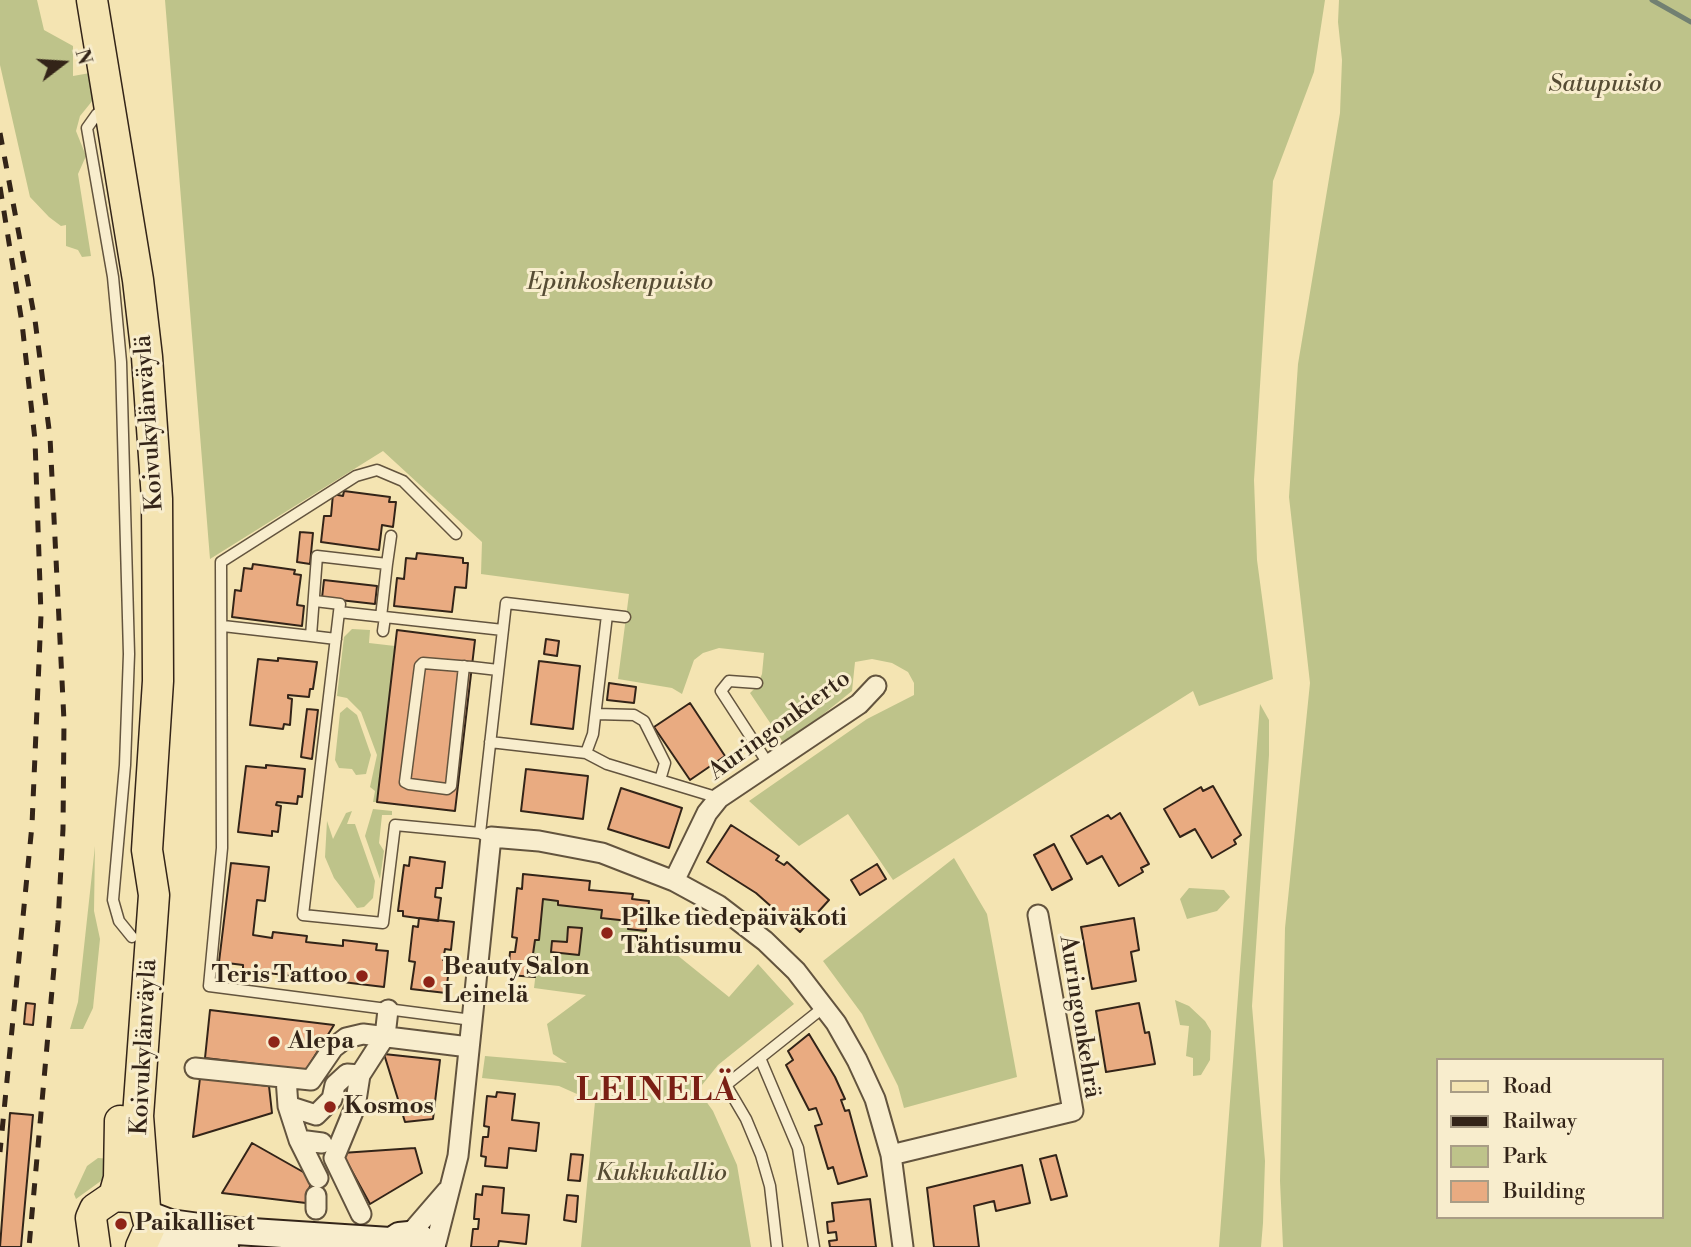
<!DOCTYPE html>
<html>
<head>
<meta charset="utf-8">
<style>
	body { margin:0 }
	#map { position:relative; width:1691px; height:1247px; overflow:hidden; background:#f4e4b2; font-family:"Libre Bodoni",serif }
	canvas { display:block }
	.legend { position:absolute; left:1436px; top:1058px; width:228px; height:161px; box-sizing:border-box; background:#f8edcd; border:2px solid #a99d85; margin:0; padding:9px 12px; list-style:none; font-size:21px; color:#332418 }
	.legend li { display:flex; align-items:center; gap:14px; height:35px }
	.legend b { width:35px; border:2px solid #a99d85 }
	.north { position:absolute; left:28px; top:28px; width:70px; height:70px; -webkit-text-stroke:5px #f8edcd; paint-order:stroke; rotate:73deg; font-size:19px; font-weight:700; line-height:28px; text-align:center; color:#332418 }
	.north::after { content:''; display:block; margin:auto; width:24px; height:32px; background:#332418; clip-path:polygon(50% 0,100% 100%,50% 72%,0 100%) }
</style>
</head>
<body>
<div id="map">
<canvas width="1691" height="1247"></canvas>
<ul class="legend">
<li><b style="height:9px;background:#f4e4b2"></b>Road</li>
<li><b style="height:9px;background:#332418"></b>Railway</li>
<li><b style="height:19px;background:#bec38a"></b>Park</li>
<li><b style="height:19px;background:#e9ab81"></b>Building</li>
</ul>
<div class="north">N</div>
</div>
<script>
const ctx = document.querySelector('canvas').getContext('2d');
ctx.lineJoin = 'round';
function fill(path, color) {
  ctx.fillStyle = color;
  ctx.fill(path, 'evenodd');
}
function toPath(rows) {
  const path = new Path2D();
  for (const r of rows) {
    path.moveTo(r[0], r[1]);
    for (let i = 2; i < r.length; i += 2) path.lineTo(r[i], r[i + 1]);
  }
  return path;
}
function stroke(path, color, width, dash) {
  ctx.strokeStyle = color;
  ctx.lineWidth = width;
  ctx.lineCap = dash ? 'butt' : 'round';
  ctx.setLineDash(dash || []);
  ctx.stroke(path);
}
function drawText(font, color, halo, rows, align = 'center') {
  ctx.font = font + ' "Libre Bodoni",serif';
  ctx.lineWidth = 6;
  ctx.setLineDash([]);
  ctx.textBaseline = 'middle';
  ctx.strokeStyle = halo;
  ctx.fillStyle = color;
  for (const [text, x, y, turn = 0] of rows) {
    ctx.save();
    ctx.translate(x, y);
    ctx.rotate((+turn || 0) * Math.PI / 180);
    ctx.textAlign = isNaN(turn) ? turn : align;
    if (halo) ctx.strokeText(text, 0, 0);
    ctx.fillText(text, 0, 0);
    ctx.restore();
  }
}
fill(toPath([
	[0,0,37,0,44,30,73,46,73,76,90,73,93,100,80,116,76,131,86,156,78,174,91,256,82,257,78,250,66,246,66,225,61,226,49,217,30,197,0,65],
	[165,0,1325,0,1314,72,1273,181,1254,480,1257,560,1273,679,1199,706,1193,691,893,880,848,814,799,846,749,801,867,719,914,695,914,683,908,672,892,663,872,659,855,662,852,691,785,745,750,693,757,686,762,674,764,653,719,648,703,653,694,660,682,694,672,688,618,679,629,594,481,574,482,542,383,451,210,559],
	[1339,0,1691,0,1691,1247,1283,1247,1280,1181,1285,928,1310,683,1289,497,1298,364,1340,113,1342,60,1338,22],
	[1437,1060,1661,1060,1661,1217,1437,1217],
	[352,629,370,630,369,643,395,646,377,802,373,802,375,791,370,787,377,755,361,712,347,698,337,696,344,637],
	[1260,704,1269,720,1269,755,1252,1006,1265,1161,1263,1223,1261,1247,1219,1247],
	[347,707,357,715,371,755,366,774,356,775,352,769,339,768,335,760,340,713],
	[373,809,392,811,392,815,382,815,379,843,384,851,380,879,365,836],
	[352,811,347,824,355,824,375,881,373,898,364,907,357,908,334,878,325,857,327,821,333,839,346,813],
	[95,846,94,911,100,939,93,1008,83,1029,70,1029,78,1002],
	[954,858,987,914,1017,1077,904,1108,898,1086,862,1014,823,961],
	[1189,888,1224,890,1230,897,1217,911,1187,919,1180,899],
	[543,899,602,910,601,918,629,921,646,931,645,940,661,942,729,997,758,964,794,1004,718,1065,698,1090,713,1111,737,1165,751,1247,581,1247,595,1102,559,1086,482,1078,485,1056,567,1063,553,1054,547,1024,586,995,534,988,538,955,533,954,535,940,539,940],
	[568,927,581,928,579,955,551,952,552,941,567,942],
	[1175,1000,1189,1006,1205,1021,1211,1031,1210,1060,1201,1075,1193,1076,1193,1058,1186,1056,1189,1026,1180,1025],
	[98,1158,112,1159,105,1178,76,1199,74,1194,87,1166]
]), '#bec38a');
stroke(toPath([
	[1652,0,1691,22]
]), '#728072', 5);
const building = toPath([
	[344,491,390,497,389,502,396,502,393,527,382,525,379,550,321,542,324,516,331,516,333,494,343,496,344,491],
	[300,532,313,533,310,564,297,562,300,532],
	[417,553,463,558,463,563,468,563,466,588,455,587,452,612,394,606,397,578,404,579,406,558,416,559,417,553],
	[253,564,295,570,294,574,301,575,297,605,304,606,302,626,232,617,235,590,241,591,244,568,252,569,253,564],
	[324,580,377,586,375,604,322,598,324,580],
	[397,630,475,640,455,811,377,802,397,630],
	[546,639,559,641,557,656,544,654,546,639],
	[278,658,317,662,313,689,310,689,309,697,288,695,288,698,292,699,290,725,284,724,283,729,250,725,258,659,278,661,278,658],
	[539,661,580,666,573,729,531,724,539,661],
	[609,683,636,687,634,703,607,700,609,683],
	[690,703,725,756,690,780,654,727,690,703],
	[307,709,318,710,312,759,301,757,307,709],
	[266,765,305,769,302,797,298,796,297,804,277,802,276,805,281,806,278,832,272,831,272,836,238,832,246,766,266,768,266,765],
	[526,769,588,776,583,819,521,811,526,769],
	[1213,786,1241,835,1234,840,1236,844,1212,858,1195,829,1180,837,1164,809,1201,787,1203,791,1213,786],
	[621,788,682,808,669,848,608,829,621,788],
	[1120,813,1149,864,1141,868,1143,872,1119,886,1102,856,1087,864,1071,836,1108,815,1111,819,1120,813],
	[731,825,779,856,776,860,784,865,787,862,829,900,800,932,756,893,707,862,731,825],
	[1054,844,1072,879,1052,890,1034,855,1054,844],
	[410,857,445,862,442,888,436,888,435,897,441,898,438,921,403,916,403,911,398,911,404,865,409,866,410,857],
	[231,863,269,867,265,901,257,900,253,935,272,938,273,932,307,936,306,942,343,946,343,940,377,944,376,950,388,951,384,987,243,970,243,965,219,962,231,863],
	[877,864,886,879,860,895,851,880,877,864],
	[523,874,590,881,589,890,633,894,632,899,649,901,646,931,628,929,629,921,601,918,602,910,558,905,558,901,543,899,539,940,535,940,533,954,538,955,535,977,508,975,510,952,515,952,517,938,512,937,517,888,522,889,523,874],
	[419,918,454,922,451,950,445,949,443,960,450,960,446,993,411,989,415,962,409,961,413,926,418,927,419,918],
	[1134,918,1139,950,1131,952,1136,981,1092,989,1081,927,1134,918],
	[568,927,582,928,579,955,551,952,552,941,567,942,568,927],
	[26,1003,35,1004,33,1025,24,1024,26,1003],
	[1139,1003,1145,1033,1149,1032,1155,1064,1106,1072,1096,1011,1139,1003],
	[210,1010,334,1025,306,1070,205,1058,210,1010],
	[809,1034,835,1077,845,1099,841,1100,845,1111,849,1110,867,1176,838,1184,833,1167,828,1169,815,1126,822,1124,816,1108,809,1110,786,1065,793,1060,788,1051,809,1034],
	[384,1054,440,1060,433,1119,405,1122,384,1054],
	[200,1078,269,1086,272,1113,193,1137,200,1078],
	[497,1092,515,1094,512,1120,539,1123,536,1151,509,1148,507,1168,485,1166,486,1157,481,1156,483,1137,488,1137,489,1127,484,1126,487,1096,496,1097,497,1092],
	[10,1113,33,1115,21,1247,0,1247,10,1113],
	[252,1143,312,1177,306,1203,222,1193,252,1143],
	[415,1148,422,1173,370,1204,342,1153,415,1148],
	[571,1154,583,1155,580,1181,568,1180,571,1154],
	[1056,1155,1067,1196,1051,1200,1040,1159,1056,1155],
	[1022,1165,1030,1203,996,1211,994,1201,974,1206,979,1247,934,1247,927,1188,1022,1165],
	[483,1186,504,1188,502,1213,529,1215,526,1244,499,1241,498,1247,471,1247,473,1229,478,1229,479,1219,474,1219,476,1194,482,1195,483,1186],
	[567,1195,578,1196,576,1222,564,1220,567,1195],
	[870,1199,876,1247,830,1247,829,1241,837,1240,836,1232,828,1233,827,1222,834,1221,832,1203,870,1199]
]);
fill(building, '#e9ab81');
stroke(building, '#332418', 2);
const lane = toPath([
	[108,111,97,114,87,128,113,277,121,362,129,654,125,765,113,900,119,921,132,937],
	[456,534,403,481,377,470,356,476,221,562,222,848,209,986,472,1020],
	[387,564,391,536],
	[315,601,340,604,339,612],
	[223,626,311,636],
	[383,631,385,617],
	[336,639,311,636,317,556,387,564,381,617],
	[464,666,451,786,447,789,409,784,405,782,420,666,423,663,472,667,498,670],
	[757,683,729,681,721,691,769,765],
	[596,714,634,715,644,721,665,763,660,780],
	[490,742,586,753,607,764,719,798],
	[586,753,593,734,607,615],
	[480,833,395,825,383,923,303,915,339,612,503,630],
	[484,835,480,833,506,603,625,617],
	[760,1058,798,1148,814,1247],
	[777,1247,770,1186,761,1155,746,1119,726,1085,824,1007]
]);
const street = toPath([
	[674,881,707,813,719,798,859,704,876,686],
	[195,1068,311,1080,333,1048,346,1038,363,1034,469,1047],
	[286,1078,288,1106,299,1140,318,1178],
	[288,1106,316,1115,332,1099,335,1085,347,1074,360,1075],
	[299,1140,322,1143],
	[891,1155,1073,1111,1038,915],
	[316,1196,316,1209],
	[361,1214,334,1158,355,1107,360,1075,385,1036,388,1010],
	[409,1235,447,1191],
	[435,1247,458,1156,491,837,539,841,602,853,674,881,718,905,765,941,796,971,836,1023,857,1060,875,1099,891,1155,903,1247]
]);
const secondary = toPath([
	[149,1215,170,1223,221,1230,390,1241],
	[164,1247,225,1246],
	[384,1247,399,1236,409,1235,419,1237,431,1247]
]);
const primary = toPath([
	[92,0,138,280,147,357,157,499,158,681,147,850,154,895,138,1116,145,1208,150,1227,141,1247],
	[114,1196,119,1178,120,1121],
	[95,1247,91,1218,95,1209,114,1196,131,1197]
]);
stroke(lane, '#63543e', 13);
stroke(street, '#63543e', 23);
stroke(secondary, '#332418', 30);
stroke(primary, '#332418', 33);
stroke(lane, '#f8edcd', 10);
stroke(street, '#f8edcd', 19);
stroke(secondary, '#f8edcd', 26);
stroke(primary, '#f4e4b2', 30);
stroke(toPath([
	[0,133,35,320,50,437,64,721,63,829,58,923,29,1247],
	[0,187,22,323,35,440,41,615,32,825,0,1152]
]), '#332418', 5, [12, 12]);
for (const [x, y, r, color] of [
	[607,933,7,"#8f2418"],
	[362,976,7,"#8f2418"],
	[429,982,7,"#8f2418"],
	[274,1042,7,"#8f2418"],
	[330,1107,7,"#8f2418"],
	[121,1224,7,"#8f2418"]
]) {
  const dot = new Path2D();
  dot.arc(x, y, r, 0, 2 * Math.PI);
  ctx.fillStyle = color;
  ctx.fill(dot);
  stroke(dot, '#f8edcd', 2.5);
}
drawText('italic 24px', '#564c34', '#f8edcd', [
	["Satupuisto",1605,85],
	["Epinkoskenpuisto",620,283],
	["Kukkukallio",661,1174]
]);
drawText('24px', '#332418', '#f8edcd', [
	["Koivukylänväylä",150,423,-94],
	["Auringonkierto",780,726,-36],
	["Auringonkehrä",1079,1017,81],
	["Koivukylänväylä",145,1047,-87]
]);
drawText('bold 24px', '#332418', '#f8edcd', [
	["Pilke tiedepäiväkoti",621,919],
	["Tähtisumu",621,947],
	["Beauty Salon",443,968],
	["Leinelä",443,996],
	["Teris Tattoo",348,976,"right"],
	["Alepa",288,1042],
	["Kosmos",344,1107],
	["Paikalliset",135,1224]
], 'left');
ctx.letterSpacing = '2px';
drawText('bold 32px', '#7a1f14', '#f8edcd', [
	["LEINELÄ",657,1092]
]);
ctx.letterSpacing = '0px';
</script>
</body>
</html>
